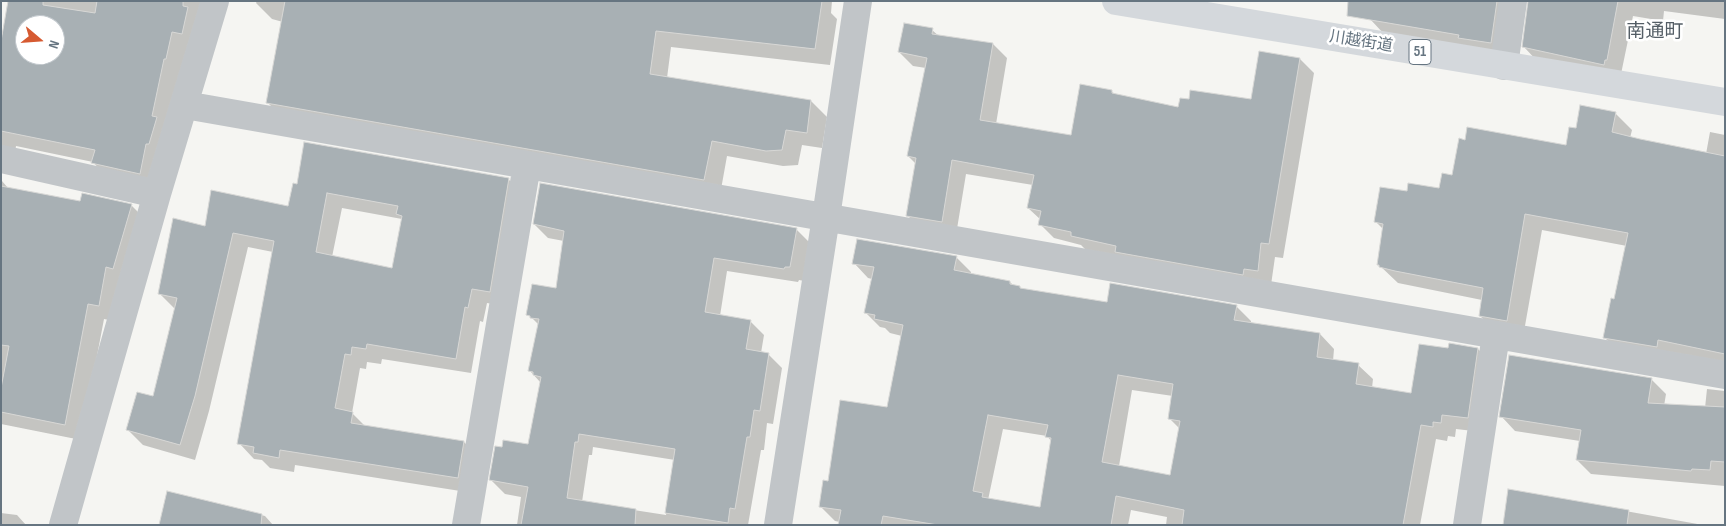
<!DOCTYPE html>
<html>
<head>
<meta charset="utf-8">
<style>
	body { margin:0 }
	#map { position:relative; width:1726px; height:526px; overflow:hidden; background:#f5f5f2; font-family:"Sofia Sans Condensed",sans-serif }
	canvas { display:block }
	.frame { position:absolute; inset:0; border:2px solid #667581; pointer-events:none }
	.north { position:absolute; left:15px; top:15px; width:50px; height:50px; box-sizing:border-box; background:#fff; border:1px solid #c2c8cd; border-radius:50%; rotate:108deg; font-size:14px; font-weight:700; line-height:20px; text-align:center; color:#667581 }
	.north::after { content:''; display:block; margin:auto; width:18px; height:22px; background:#d65a31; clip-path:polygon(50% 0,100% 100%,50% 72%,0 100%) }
</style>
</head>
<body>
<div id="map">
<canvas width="1726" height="526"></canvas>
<div class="frame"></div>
<div class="north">N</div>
</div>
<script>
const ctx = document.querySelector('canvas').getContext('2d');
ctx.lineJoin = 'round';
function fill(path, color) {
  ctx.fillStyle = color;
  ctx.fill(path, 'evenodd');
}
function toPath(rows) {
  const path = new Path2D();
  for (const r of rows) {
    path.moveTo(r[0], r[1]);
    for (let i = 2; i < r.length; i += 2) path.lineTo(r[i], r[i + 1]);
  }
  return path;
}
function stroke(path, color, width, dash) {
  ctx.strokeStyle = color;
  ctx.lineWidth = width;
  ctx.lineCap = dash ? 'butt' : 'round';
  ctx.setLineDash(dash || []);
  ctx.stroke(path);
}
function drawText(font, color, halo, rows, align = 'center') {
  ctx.font = font + ' "Sofia Sans Condensed","Noto Sans JP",sans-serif';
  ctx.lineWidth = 5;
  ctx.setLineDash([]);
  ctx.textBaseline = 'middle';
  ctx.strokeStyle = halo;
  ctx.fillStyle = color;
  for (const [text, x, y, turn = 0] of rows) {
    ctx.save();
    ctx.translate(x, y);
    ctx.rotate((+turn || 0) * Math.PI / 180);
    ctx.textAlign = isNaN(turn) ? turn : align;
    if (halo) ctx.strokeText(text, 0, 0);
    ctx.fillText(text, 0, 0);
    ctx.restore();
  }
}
fill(toPath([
	[10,1,211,1,156,189,108,179,93,162,16,146,14,160,1,171,2,181,8,188,80,203,131,205,147,221,114,321,104,319,81,440,1,424,1,35,3,35],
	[25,25,55,25,55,55,25,55],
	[257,1,832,1,831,13,837,19,830,65,671,47,667,78,811,101,827,117,822,148,802,145,798,165,783,166,727,156,720,195,284,119,268,103,283,22,272,19,256,3],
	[1371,1,1521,1,1506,57,1384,34,1370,19],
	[1530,1,1725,1,1725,19,1664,11,1663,21,1633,16,1621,74,1538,62,1524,47],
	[932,30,940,37,993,44,1007,58,996,124,1072,137,1111,91,1116,95,1179,108,1252,101,1260,53,1300,59,1314,73,1283,258,1275,257,1271,285,1086,250,1081,245,1054,238,1040,224,1041,220,1028,208,1033,185,966,174,956,235,921,229,907,215,916,164,908,156,926,68,913,66,899,52],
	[1615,113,1632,130,1630,138,1706,154,1710,132,1725,135,1725,370,1621,354,1604,337,1615,300,1627,246,1542,230,1523,337,1497,332,1480,316,1482,300,1398,283,1378,264,1384,230,1376,222,1408,192,1440,190,1453,177,1567,147,1577,129],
	[508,179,524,194,505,306,487,303,483,322,480,321,471,373,382,359,381,364,367,362,366,369,360,368,352,413,366,427,464,442,479,458,473,493,295,465,294,472,270,468,262,460,254,459,239,443,273,252,248,247,209,411,195,460,143,445,128,430,154,398,175,309,160,294,206,227,289,208,294,185],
	[342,208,402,219,394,269,332,257],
	[534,224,796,229,810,243,804,281,799,280,798,282,727,271,720,316,750,321,764,335,761,353,768,354,782,368,773,424,767,423,764,450,761,450,748,525,517,525,521,497,505,494,491,480,503,448,529,445,541,383,530,371,539,325,528,314,557,289,564,241,548,238],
	[593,447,675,460,666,515,582,502,589,455,592,455],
	[956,257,971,272,971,274,1010,282,1014,286,1020,287,1022,290,1108,304,1236,306,1251,321,1251,324,1320,334,1334,349,1333,361,1358,365,1373,379,1372,388,1412,394,1449,350,1478,349,1492,364,1482,432,1456,429,1455,437,1448,436,1447,441,1436,439,1420,525,1166,525,1167,517,1131,510,1128,525,840,525,840,522,835,521,820,506,888,409,902,336,890,333,885,328,880,327,865,312,872,279,868,278,854,263],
	[1132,390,1173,396,1169,418,1180,429,1171,476,1119,466],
	[1003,429,1047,436,1052,442,1041,509,988,500],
	[1651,379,1666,394,1664,406,1705,408,1707,389,1725,391,1725,486,1591,474,1577,460,1580,441,1515,431,1501,416],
	[1509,490,1703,525,1504,525],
	[168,493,265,516,273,525,160,525],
	[1,513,17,515,26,525,1,525]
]), '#0003');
const building = toPath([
	[8,1,43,1,43,5,95,13,97,1,183,1,183,6,188,7,182,34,172,32,166,59,164,59,152,116,157,117,149,144,146,144,140,174,91,163,95,150,1,131,1,41,8,1],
	[25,25,55,25,55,55,25,55,25,25],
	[285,1,822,1,815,49,656,31,650,74,811,100,807,133,786,130,782,150,766,151,712,141,704,180,266,103,285,1],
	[1348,1,1497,1,1491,43,1458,38,1459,35,1347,16,1348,1],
	[1528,1,1618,1,1607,60,1605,60,1604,65,1522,47,1528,1],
	[904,23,933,28,932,34,993,43,980,120,1071,135,1080,84,1112,90,1112,93,1178,107,1180,98,1189,99,1190,90,1251,99,1259,51,1300,58,1269,244,1261,243,1258,271,1244,269,1243,275,1115,252,1116,246,1071,236,1071,232,1038,225,1041,211,1027,208,1034,175,952,160,942,222,906,216,916,158,907,156,927,58,898,52,904,23],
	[1580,105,1616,112,1612,132,1640,139,1725,156,1725,354,1658,340,1657,347,1603,338,1611,298,1614,299,1628,233,1525,214,1507,321,1479,316,1483,288,1395,271,1379,267,1379,265,1377,265,1383,224,1374,222,1380,187,1407,191,1408,183,1439,188,1442,173,1452,175,1459,138,1465,140,1467,127,1566,145,1569,127,1576,128,1580,105],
	[304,142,509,178,490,292,472,289,468,308,465,307,456,359,367,344,366,349,352,347,351,355,345,354,335,408,353,412,351,423,464,441,458,478,280,450,279,458,253,453,254,447,237,444,274,241,233,233,195,396,180,445,126,430,137,392,153,396,177,298,158,294,173,218,205,226,211,190,288,206,293,183,297,184,304,142],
	[327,193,398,206,396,214,402,216,392,268,316,252,327,193],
	[540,183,797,228,790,267,785,267,784,269,714,258,705,312,751,320,746,349,769,353,760,411,754,410,750,437,747,437,735,509,730,508,728,523,665,513,675,449,579,434,578,442,575,442,567,498,636,509,635,525,521,525,528,487,489,480,495,446,502,447,503,440,528,444,541,377,533,375,533,372,528,371,539,319,530,318,530,316,526,315,532,284,556,288,564,231,533,224,540,183],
	[1,186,80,201,82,193,132,204,113,269,106,267,99,306,88,304,65,425,1,412,1,388,9,346,1,345,1,186],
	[857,239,957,256,954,270,1010,281,1010,284,1020,286,1020,288,1107,302,1110,283,1237,305,1234,320,1320,333,1317,357,1359,363,1356,384,1411,393,1419,344,1448,348,1449,343,1478,348,1468,418,1442,415,1441,423,1433,422,1433,427,1421,425,1403,525,1182,525,1184,510,1116,496,1111,525,938,525,883,516,881,525,838,525,841,510,819,507,823,480,828,481,840,400,887,407,903,325,874,319,875,315,864,313,874,267,852,264,857,239],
	[1118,375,1173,384,1168,419,1180,421,1170,475,1102,462,1118,375],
	[988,415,1048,425,1045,437,1051,438,1040,507,982,497,983,493,973,491,988,415],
	[1509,355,1652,378,1648,403,1725,407,1725,462,1711,461,1710,470,1692,469,1691,471,1576,460,1581,430,1499,417,1509,355],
	[1508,489,1629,510,1627,525,1503,525,1508,489],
	[167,491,262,514,261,525,159,525,167,491]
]);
fill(building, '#a8b0b4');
stroke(building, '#d7d7d5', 1);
stroke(toPath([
	[1504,66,1513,1],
	[185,105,1725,375],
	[1,159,157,194],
	[63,525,157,194,215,1],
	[466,525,527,165],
	[778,525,826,217,858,1],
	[1467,525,1496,335]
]), '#c1c5c8', 28);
stroke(toPath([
	[1116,1,1725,102]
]), '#d4d8dc', 28);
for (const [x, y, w] of [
	[1420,52,22]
]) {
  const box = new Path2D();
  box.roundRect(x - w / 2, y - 12.5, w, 25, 4);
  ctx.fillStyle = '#fff';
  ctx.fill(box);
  stroke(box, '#667581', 1);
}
drawText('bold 15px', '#667581', null, [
	["51",1420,52]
]);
drawText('16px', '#667581', '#fff', [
	["川越街道",1361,42,9]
]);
drawText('19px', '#545e66', '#fff', [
	["南通町",1655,32]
]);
</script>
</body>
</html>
